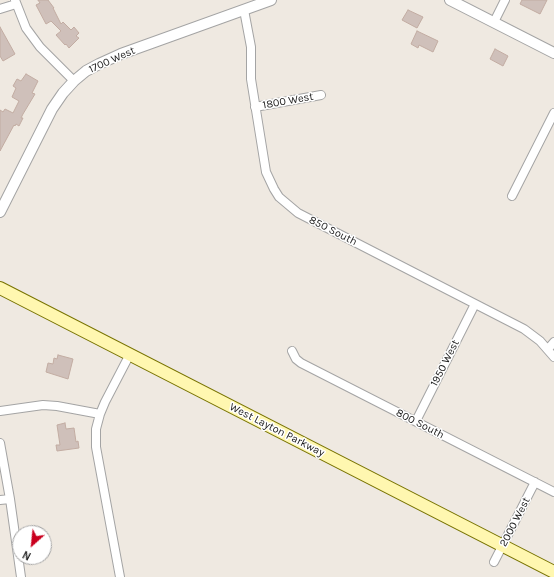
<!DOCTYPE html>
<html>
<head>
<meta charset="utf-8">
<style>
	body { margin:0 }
	#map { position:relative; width:554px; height:577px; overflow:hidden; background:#efe9e1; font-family:Karla,sans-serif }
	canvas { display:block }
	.north { position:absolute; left:12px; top:525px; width:40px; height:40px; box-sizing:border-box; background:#fff; border:1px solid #a5a5a5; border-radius:50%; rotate:207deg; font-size:11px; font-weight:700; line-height:16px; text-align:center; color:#1d1d1d }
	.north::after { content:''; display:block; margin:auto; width:14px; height:18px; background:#ca001e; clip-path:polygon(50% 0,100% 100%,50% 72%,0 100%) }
</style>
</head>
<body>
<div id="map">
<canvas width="554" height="577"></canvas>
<div class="north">N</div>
</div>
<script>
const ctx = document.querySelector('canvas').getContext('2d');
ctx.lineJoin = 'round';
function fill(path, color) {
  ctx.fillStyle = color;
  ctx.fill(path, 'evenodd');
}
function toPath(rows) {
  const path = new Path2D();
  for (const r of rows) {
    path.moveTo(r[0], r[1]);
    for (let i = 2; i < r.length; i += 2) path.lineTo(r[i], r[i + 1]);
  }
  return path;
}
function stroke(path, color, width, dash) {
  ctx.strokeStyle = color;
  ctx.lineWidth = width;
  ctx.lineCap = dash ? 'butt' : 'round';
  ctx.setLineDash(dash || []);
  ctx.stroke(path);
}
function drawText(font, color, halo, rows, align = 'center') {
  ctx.font = font + ' Karla,sans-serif';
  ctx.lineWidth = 3;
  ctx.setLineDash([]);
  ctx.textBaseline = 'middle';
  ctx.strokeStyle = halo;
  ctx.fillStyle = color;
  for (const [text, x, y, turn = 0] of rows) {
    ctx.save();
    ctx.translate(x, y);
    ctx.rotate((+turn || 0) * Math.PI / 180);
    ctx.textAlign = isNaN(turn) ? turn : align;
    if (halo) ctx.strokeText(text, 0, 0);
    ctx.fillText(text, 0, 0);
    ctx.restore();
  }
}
const building = toPath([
	[38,0,48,0,54,8,53,8,61,24,63,22,71,30,74,27,79,33,76,36,79,38,69,48,66,44,65,45,56,35,61,31,51,21,46,24,36,5,40,3,38,0],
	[522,0,547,0,540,14,520,4,522,0],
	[408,10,423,17,417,28,402,20,408,10],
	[0,27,15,54,3,61,0,56,0,27],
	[417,31,438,41,433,52,419,45,418,48,411,44,417,31],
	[495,49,508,56,503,66,490,59,495,49],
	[26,74,38,81,32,93,35,94,23,114,21,118,23,118,19,126,16,124,15,126,14,125,0,151,0,110,3,112,5,109,13,113,19,101,12,97,16,88,13,86,17,79,21,81,26,74],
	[58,355,73,359,68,379,46,372,48,363,53,364,54,358,57,359,58,355],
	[65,423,66,429,74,428,76,442,78,441,79,448,57,451,56,445,60,445,57,425,65,423]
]);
fill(building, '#cfc0ba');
stroke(building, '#c2aca2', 1);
const minor = toPath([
	[15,0,26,28,40,47,74,81],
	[0,9,16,4],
	[244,10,251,47,251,79,266,172,274,189,279,197,298,213,524,329,540,341,554,357],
	[494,22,505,0],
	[255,107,321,95],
	[512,196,554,113],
	[548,349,554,342],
	[292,351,296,359,301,363,554,492],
	[0,411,43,405,57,406,100,414],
	[416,421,475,304],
	[0,443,10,499,21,577],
	[0,500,10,499],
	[494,562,535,482],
	[120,577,96,447,96,429,100,414,105,402,130,354]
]);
const tertiary = toPath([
	[450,0,554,53],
	[0,212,52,109,63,93,74,81,86,71,99,64,121,54,271,0]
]);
const secondary = toPath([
	[0,288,554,572]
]);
stroke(minor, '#a4a4a4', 10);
stroke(tertiary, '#a4a4a4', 12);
stroke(secondary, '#787300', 14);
stroke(minor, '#fff', 8);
stroke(tertiary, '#fff', 10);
stroke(secondary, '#fff7b0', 12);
drawText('11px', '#1d1d1d', '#fff', [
	["1700 West",112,60,-24],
	["1800 West",288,101,-10],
	["850 South",333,231,27],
	["1950 West",445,363,-63],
	["800 South",420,424,27],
	["West Layton Parkway",277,430,27],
	["2000 West",515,522,-63]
]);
</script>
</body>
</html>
